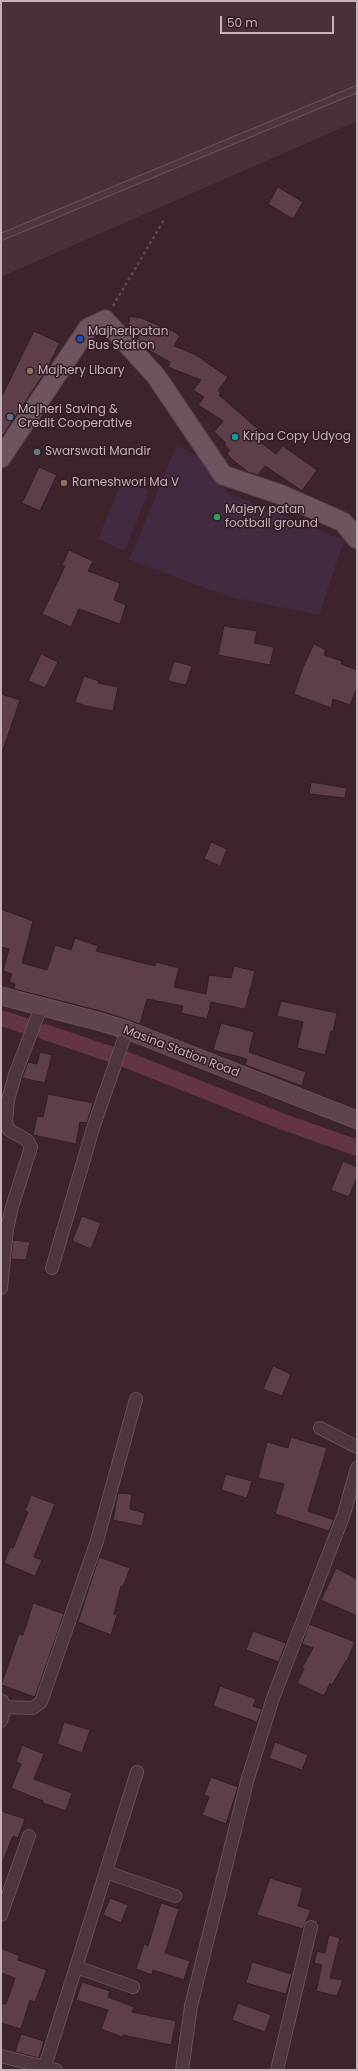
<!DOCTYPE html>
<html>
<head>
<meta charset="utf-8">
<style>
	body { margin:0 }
	#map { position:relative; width:358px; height:2071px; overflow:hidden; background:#3c232c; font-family:Poppins,sans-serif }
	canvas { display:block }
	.frame { position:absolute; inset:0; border:2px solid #c8b2b9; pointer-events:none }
	.scale { position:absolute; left:220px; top:16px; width:114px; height:18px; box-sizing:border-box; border:2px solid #c8b2b9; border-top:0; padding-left:5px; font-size:12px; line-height:14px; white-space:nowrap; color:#c8b2b9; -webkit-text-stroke:3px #311c24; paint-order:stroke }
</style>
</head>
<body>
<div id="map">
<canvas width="358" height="2071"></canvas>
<div class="frame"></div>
<div class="scale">50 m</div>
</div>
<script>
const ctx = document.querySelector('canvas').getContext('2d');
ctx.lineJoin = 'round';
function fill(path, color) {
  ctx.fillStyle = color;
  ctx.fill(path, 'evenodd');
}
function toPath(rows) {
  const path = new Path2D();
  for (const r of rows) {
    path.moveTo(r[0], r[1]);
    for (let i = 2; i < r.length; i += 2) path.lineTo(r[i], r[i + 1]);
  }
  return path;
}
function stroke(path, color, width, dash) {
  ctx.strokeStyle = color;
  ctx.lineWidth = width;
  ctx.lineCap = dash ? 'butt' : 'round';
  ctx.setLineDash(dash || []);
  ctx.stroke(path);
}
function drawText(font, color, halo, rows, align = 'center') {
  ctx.font = font + ' Poppins,sans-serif';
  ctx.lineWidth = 3;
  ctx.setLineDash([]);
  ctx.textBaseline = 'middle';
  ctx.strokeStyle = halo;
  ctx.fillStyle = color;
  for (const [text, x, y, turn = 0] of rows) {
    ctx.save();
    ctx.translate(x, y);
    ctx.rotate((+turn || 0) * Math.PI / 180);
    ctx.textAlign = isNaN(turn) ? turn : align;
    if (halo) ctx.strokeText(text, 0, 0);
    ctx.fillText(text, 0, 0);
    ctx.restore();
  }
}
fill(toPath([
	[1,1,357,1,357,121,1,277]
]), '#49303a');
fill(toPath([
	[177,445,202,459,228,493,344,540,319,615,230,597,129,560],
	[122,480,149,491,124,551,98,539]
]), '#422a41');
stroke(toPath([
	[1,1018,23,1025],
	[45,1032,113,1055],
	[122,1058,281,1121,357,1148]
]), '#623445', 16);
const building = toPath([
	[278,187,303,202,293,219,268,204,278,187],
	[130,316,141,318,175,332,180,336,174,346,194,354,228,377,218,391,221,393,219,395,258,429,252,436,276,454,283,446,317,470,302,491,265,466,258,475,248,472,233,460,227,454,230,450,224,445,226,443,214,432,223,421,198,405,204,397,193,390,201,380,168,367,170,362,145,348,137,339,141,331,128,329,130,316],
	[34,331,60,343,45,372,1,438,1,398,34,331],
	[39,467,57,475,40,511,22,503,39,467],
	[69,550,93,561,88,571,120,583,114,600,126,605,120,624,79,609,71,627,42,614,65,566,62,565,69,550],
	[224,626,257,631,254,643,274,647,270,665,218,655,224,626],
	[314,644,326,650,324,655,342,661,341,664,357,670,357,688,350,705,333,699,331,708,294,694,303,667,314,644],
	[41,654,58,662,45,688,28,681,41,654],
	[174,661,192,666,186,685,168,681,174,661],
	[84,676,99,681,98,683,118,687,113,711,86,706,75,702,84,676],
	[1,694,20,700,3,750,1,749,1,694],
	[311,782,347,788,345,798,309,794,311,782],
	[211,842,227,849,220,866,204,859,211,842],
	[1,909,33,921,22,963,47,970,55,945,71,950,75,938,98,946,96,951,155,966,156,962,179,968,174,987,206,994,209,975,231,978,234,966,255,971,246,1006,244,1009,211,1002,207,1019,181,1013,183,1006,147,999,140,1024,104,1012,14,989,15,984,9,982,12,974,3,971,9,949,1,947,1,909],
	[281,1001,337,1013,333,1032,331,1031,325,1055,297,1048,303,1022,277,1016,281,1001],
	[221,1023,254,1032,249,1052,306,1072,302,1086,245,1065,247,1059,213,1050,221,1023],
	[40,1052,52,1055,45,1083,22,1078,28,1062,37,1064,40,1052],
	[48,1094,93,1103,87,1123,80,1122,76,1144,33,1135,37,1116,43,1117,48,1094],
	[343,1161,357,1167,357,1177,349,1197,331,1190,343,1161],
	[82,1216,101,1223,91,1249,72,1241,82,1216],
	[13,1240,30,1242,26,1260,11,1259,13,1240],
	[273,1366,291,1374,282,1396,263,1389,273,1366],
	[291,1437,327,1448,308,1511,334,1520,329,1531,275,1514,284,1484,258,1478,267,1442,288,1448,291,1437],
	[226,1474,252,1481,247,1498,221,1490,226,1474],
	[118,1493,132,1494,130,1509,145,1513,142,1526,113,1520,118,1493],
	[31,1495,55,1504,34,1557,42,1560,35,1576,4,1563,10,1547,13,1548,28,1512,25,1511,31,1495],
	[99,1557,130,1568,123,1587,121,1586,114,1614,117,1615,111,1635,78,1622,99,1557],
	[336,1568,357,1579,357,1616,321,1600,336,1568],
	[33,1603,64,1614,35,1697,1,1685,19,1634,23,1635,33,1603],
	[309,1624,355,1642,347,1661,346,1661,332,1685,330,1683,324,1696,297,1683,304,1669,302,1668,313,1648,302,1644,309,1624],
	[253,1631,286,1643,279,1662,246,1650,253,1631],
	[220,1686,256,1699,253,1706,262,1709,257,1722,213,1706,220,1686],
	[64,1722,90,1730,82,1753,57,1744,64,1722],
	[275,1742,308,1755,302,1770,269,1758,275,1742],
	[22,1745,44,1754,34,1779,72,1793,66,1811,43,1803,43,1801,11,1788,21,1764,16,1762,22,1745],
	[211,1777,238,1787,226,1824,202,1815,209,1797,204,1795,211,1777],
	[1,1811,25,1819,18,1838,13,1836,2,1864,1,1811],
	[270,1878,303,1888,298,1906,311,1910,303,1929,257,1915,270,1878],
	[110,1898,128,1905,121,1923,103,1915,110,1898],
	[161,1903,179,1909,165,1953,190,1961,184,1980,153,1970,152,1975,136,1969,144,1944,148,1946,161,1903],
	[329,1935,340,1938,330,1978,343,1980,337,1996,316,1991,322,1965,314,1963,317,1951,325,1953,329,1935],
	[1,1948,20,1956,18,1960,47,1970,35,2002,30,2000,21,2029,1,2023,1,2003,6,2004,15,1978,1,1973,1,1948],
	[252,1962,292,1974,286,1994,246,1983,252,1962],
	[82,1982,110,1991,108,1997,134,2007,132,2012,176,2021,171,2045,123,2035,122,2037,101,2029,108,2010,76,2000,82,1982],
	[238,2003,271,2015,265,2032,232,2020,238,2003],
	[21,2034,44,2041,39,2058,15,2052,21,2034]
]);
fill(building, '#5d3e49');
stroke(building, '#331e26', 1);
const lane = toPath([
	[1,237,357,89]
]);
const street = toPath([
	[52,1268,94,1125,127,1030],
	[1,1288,7,1229,12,1207,31,1147,27,1140,9,1130,6,1122,8,1100,15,1075,41,1007],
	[320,1428,357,1447],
	[5,1707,33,1708,41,1702,97,1541,136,1399],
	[1,1721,5,1707,2,1701],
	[106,1872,175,1896],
	[1,1915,29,1836],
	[76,1967,133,1987],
	[1,2056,56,2070],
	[45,2066,137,1772],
	[182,2070,191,2006,248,1778,273,1698,344,1514,357,1468],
	[277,2070,311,1927]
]);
const secondary = toPath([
	[1,996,101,1022,127,1030,357,1120]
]);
const primary = toPath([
	[1,458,88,328,105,320,156,376,223,475,282,495,343,522,357,539]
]);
stroke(lane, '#675259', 8);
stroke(street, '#675259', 14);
stroke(secondary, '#675259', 19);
stroke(primary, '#554048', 21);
stroke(toPath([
	[113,306,165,218]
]), '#5f465b', 2.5, [3, 3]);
stroke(lane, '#4d363f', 6);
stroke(street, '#4d363f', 12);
stroke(secondary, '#60444d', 17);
stroke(primary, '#6d545e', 19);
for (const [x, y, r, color] of [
	[80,339,4,"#1a4fb4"],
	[30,371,4,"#8d6e63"],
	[10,417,4,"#5c6f8a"],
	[235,437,4,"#0f9aa8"],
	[37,452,4,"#6b7280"],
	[64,483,4,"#8d6e63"],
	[217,517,4,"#2e9e5b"]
]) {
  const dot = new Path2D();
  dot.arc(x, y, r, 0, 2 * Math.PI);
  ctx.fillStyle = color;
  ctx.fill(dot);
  stroke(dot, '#311c24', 1.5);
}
drawText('12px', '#c8b2b9', '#311c24', [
	["Majheripatan",88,332],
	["Bus Station",88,346],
	["Majhery Libary",38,371],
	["Majheri Saving &",18,410],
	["Credit Cooperative",18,424],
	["Kripa Copy Udyog",243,437],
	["Swarswati Mandir",45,452],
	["Rameshwori Ma V",72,483],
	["Majery patan",225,510],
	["football ground",225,524]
], 'left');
drawText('12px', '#c8b2b9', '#311c24', [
	["Masina Station Road",181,1052,21]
]);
</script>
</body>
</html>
